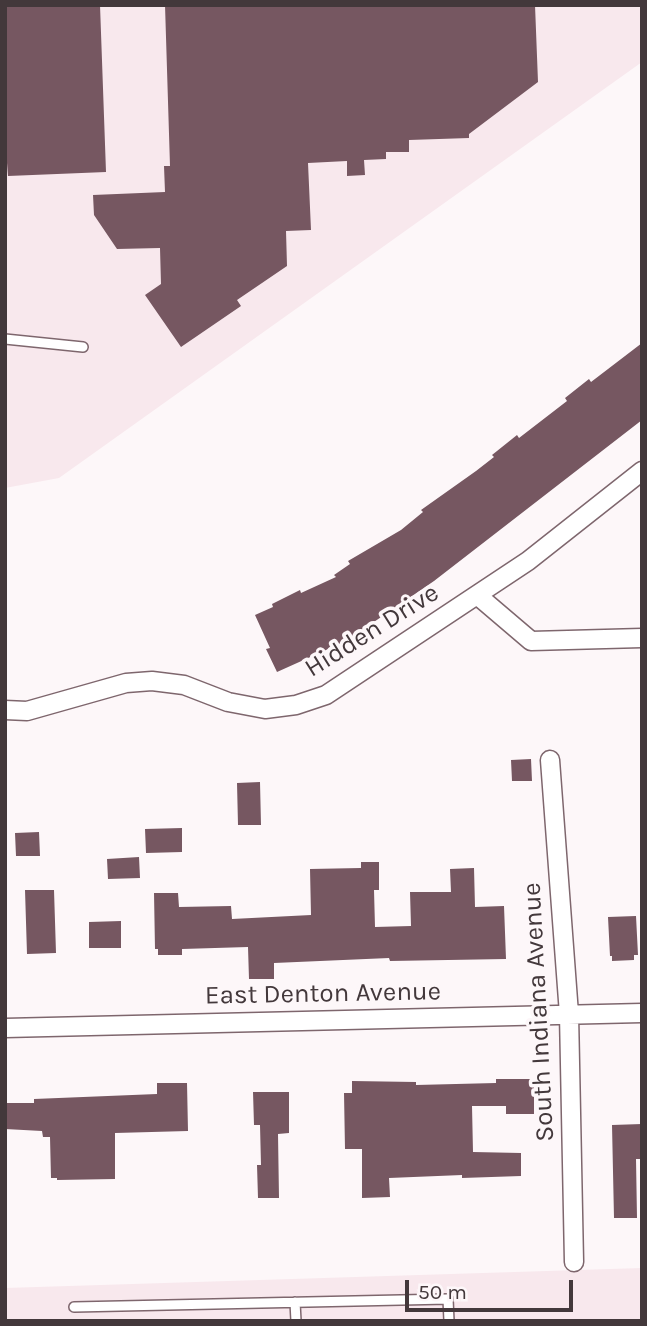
<!DOCTYPE html>
<html>
<head>
<meta charset="utf-8">
<style>
	body { margin:0 }
	#map { position:relative; width:647px; height:1326px; overflow:hidden; background:#fdf7f9; font-family:Karla,sans-serif }
	canvas { display:block }
	.frame { position:absolute; inset:0; border:7px solid #43383b; pointer-events:none }
	.scale { position:absolute; left:405px; top:1280px; width:168px; height:32px; box-sizing:border-box; border:4px solid #43383b; border-top:0; padding-left:9px; font-size:21px; line-height:24px; white-space:nowrap; color:#43383b; -webkit-text-stroke:5px #fdf7f9; paint-order:stroke }
</style>
</head>
<body>
<div id="map">
<canvas width="647" height="1326"></canvas>
<div class="frame"></div>
<div class="scale">50 m</div>
</div>
<script>
const ctx = document.querySelector('canvas').getContext('2d');
ctx.lineJoin = 'round';
function fill(path, color) {
  ctx.fillStyle = color;
  ctx.fill(path, 'evenodd');
}
function toPath(rows) {
  const path = new Path2D();
  for (const r of rows) {
    path.moveTo(r[0], r[1]);
    for (let i = 2; i < r.length; i += 2) path.lineTo(r[i], r[i + 1]);
  }
  return path;
}
function stroke(path, color, width, dash) {
  ctx.strokeStyle = color;
  ctx.lineWidth = width;
  ctx.lineCap = dash ? 'butt' : 'round';
  ctx.setLineDash(dash || []);
  ctx.stroke(path);
}
function drawText(font, color, halo, rows, align = 'center') {
  ctx.font = font + ' Karla,sans-serif';
  ctx.lineWidth = 7;
  ctx.setLineDash([]);
  ctx.textBaseline = 'middle';
  ctx.strokeStyle = halo;
  ctx.fillStyle = color;
  for (const [text, x, y, turn = 0] of rows) {
    ctx.save();
    ctx.translate(x, y);
    ctx.rotate((+turn || 0) * Math.PI / 180);
    ctx.textAlign = isNaN(turn) ? turn : align;
    if (halo) ctx.strokeText(text, 0, 0);
    ctx.fillText(text, 0, 0);
    ctx.restore();
  }
}
fill(toPath([
	[5,5,642,5,642,62,59,478,5,488],
	[642,1268,642,1321,5,1321,5,1288]
]), '#f8e8ed');
fill(toPath([
	[5,5,100,5,106,172,8,176,7,163,5,163],
	[165,5,535,5,538,82,469,134,469,138,409,140,409,152,386,152,386,159,364,160,365,175,347,176,347,161,308,163,311,230,286,231,287,266,237,300,241,306,181,347,145,295,161,284,160,248,117,249,94,215,93,195,165,192,164,166,170,166],
	[642,343,642,420,434,581,346,641,277,672,266,649,270,648,255,615,273,607,272,604,300,590,301,593,336,577,334,575,350,564,348,561,401,530,423,512,421,510,476,471,494,457,492,455,517,435,519,438,567,401,565,398,589,379,591,382],
	[531,759,532,781,512,781,511,760],
	[260,782,261,825,238,825,237,783],
	[182,828,182,852,146,853,145,829],
	[39,832,40,856,16,856,15,833],
	[139,857,140,878,108,879,107,859],
	[361,862,379,862,379,890,374,890,375,927,411,926,410,892,451,892,450,869,474,868,475,907,504,906,506,959,390,961,389,958,274,963,274,979,249,979,248,947,182,949,182,955,158,955,158,949,155,949,154,893,178,893,179,907,231,906,232,919,311,915,310,869,361,868],
	[25,890,54,890,56,953,27,954],
	[636,916,638,955,634,955,634,960,612,961,612,956,610,956,608,917],
	[121,921,121,948,89,948,89,922],
	[496,1079,534,1079,534,1114,506,1114,506,1106,472,1106,473,1152,521,1153,521,1176,462,1178,462,1175,389,1178,390,1197,362,1198,362,1149,345,1149,344,1093,352,1093,352,1081,416,1082,416,1085,496,1083],
	[157,1083,187,1083,188,1131,115,1133,115,1179,57,1180,57,1178,51,1178,50,1137,43,1137,42,1131,5,1129,5,1103,34,1103,34,1099,157,1094],
	[253,1092,289,1092,289,1133,278,1134,279,1198,258,1198,257,1165,261,1165,260,1125,254,1125],
	[642,1124,642,1159,636,1159,637,1218,614,1218,612,1125]
]), '#765761');
const lane = toPath([
	[5,339,83,347],
	[295,1302,296,1321],
	[74,1307,448,1299,449,1321]
]);
const street = toPath([
	[477,595,531,641,642,638],
	[5,710,27,711,126,683,152,681,184,685,228,702,265,709,296,705,326,695,528,561,642,471],
	[550,760,569,1014,574,1262],
	[5,1028,642,1013]
]);
stroke(lane, '#7e666d', 12);
stroke(street, '#7e666d', 21);
stroke(lane, '#fff', 9);
stroke(street, '#fff', 18);
drawText('26px', '#43383b', '#fdf7f9', [
	["Hidden Drive",372,631,-32],
	["East Denton Avenue",323,994,-1],
	["South Indiana Avenue",539,1012,-93]
]);
</script>
</body>
</html>
